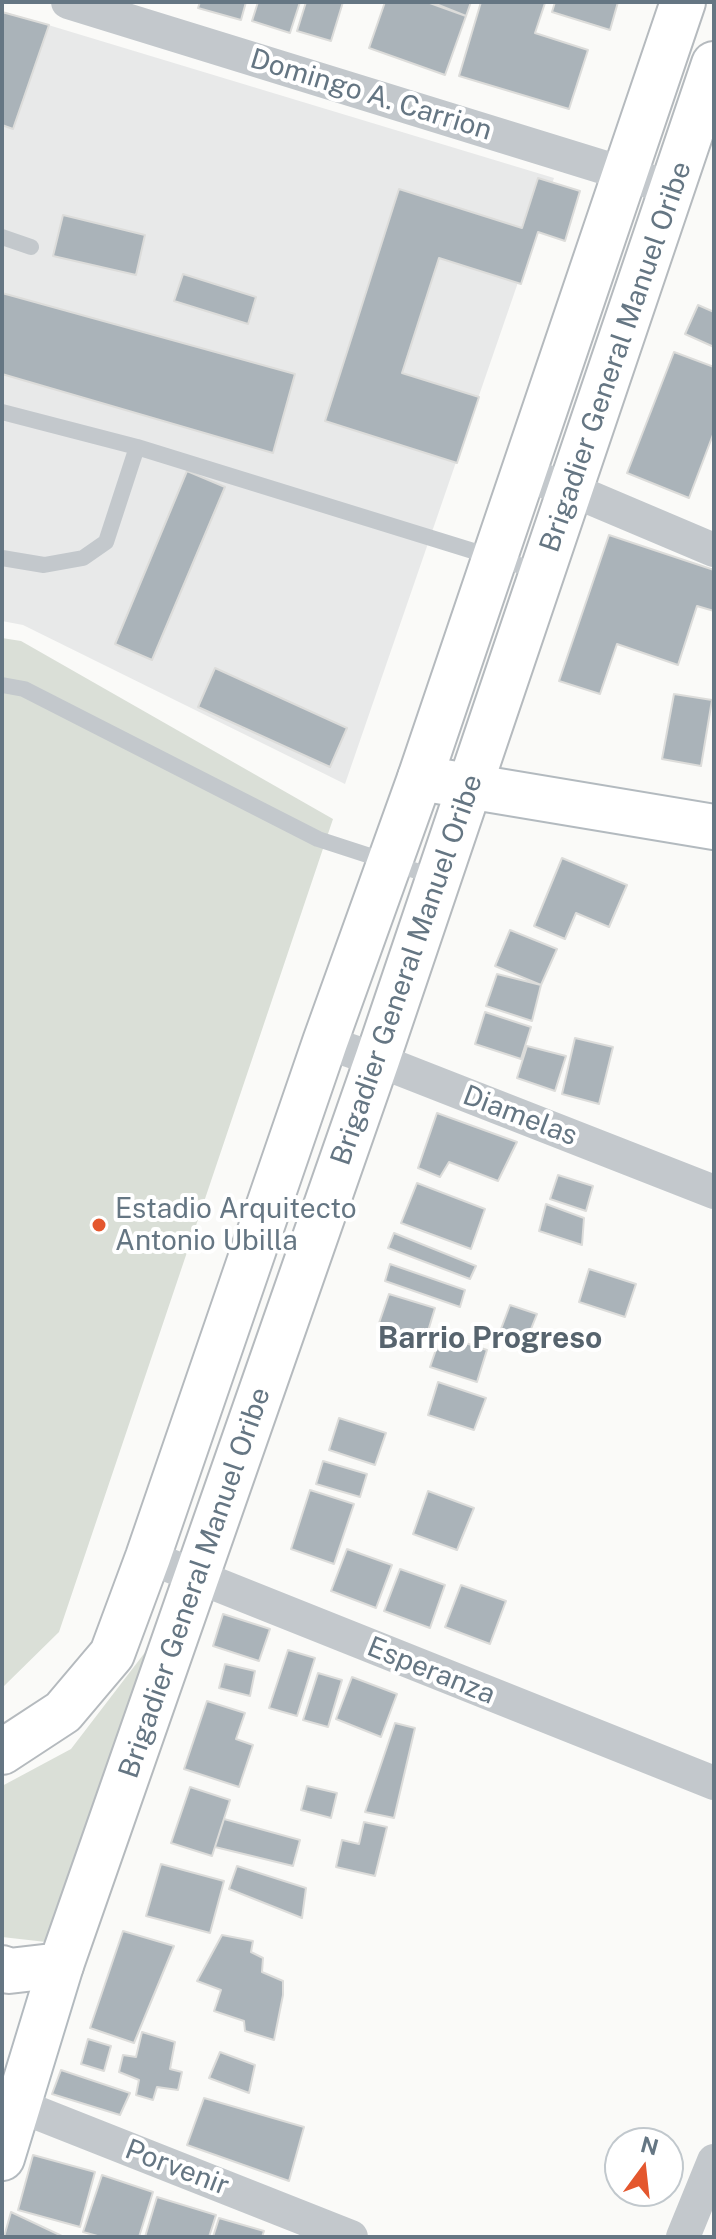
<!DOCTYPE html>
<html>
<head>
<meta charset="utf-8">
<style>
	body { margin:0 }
	#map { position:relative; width:716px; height:2239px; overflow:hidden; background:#fafaf8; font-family:"Public Sans",sans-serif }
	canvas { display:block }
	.frame { position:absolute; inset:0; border:4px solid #657683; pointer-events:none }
	.north { position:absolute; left:604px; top:2127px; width:80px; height:80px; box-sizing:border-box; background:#fff; border:2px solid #c1c8cd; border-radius:50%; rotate:15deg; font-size:22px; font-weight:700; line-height:32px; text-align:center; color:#657683 }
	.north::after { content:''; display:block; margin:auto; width:28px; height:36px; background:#e4572e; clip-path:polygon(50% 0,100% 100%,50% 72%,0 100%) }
</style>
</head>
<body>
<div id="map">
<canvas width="716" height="2239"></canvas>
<div class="frame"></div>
<div class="north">N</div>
</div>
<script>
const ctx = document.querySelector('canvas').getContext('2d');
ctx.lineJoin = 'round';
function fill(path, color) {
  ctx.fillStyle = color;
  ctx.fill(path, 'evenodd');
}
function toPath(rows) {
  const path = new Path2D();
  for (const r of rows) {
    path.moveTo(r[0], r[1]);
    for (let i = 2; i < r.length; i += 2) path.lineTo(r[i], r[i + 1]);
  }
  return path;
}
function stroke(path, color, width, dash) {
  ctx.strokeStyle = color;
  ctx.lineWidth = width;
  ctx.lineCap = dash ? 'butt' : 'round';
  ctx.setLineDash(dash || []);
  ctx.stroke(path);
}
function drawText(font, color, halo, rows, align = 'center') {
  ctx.font = font + ' "Public Sans",sans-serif';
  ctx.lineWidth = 8;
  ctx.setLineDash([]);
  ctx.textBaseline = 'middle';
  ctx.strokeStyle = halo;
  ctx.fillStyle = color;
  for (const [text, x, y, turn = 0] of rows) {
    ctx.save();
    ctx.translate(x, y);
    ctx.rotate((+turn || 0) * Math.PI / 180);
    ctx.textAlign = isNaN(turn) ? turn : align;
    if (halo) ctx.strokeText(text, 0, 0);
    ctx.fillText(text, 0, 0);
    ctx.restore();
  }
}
fill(toPath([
	[2,11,554,178,345,784,23,625,2,621]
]), '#e8e9e9');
fill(toPath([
	[2,638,21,641,333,819,59,1632,2,1688],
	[156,1638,46,1942,2,1937,2,1786,71,1749]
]), '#dadfd7');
const building = toPath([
	[200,2,246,2,241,20,198,8,200,2],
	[258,2,300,2,290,33,252,21,258,2],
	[306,2,343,2,331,41,297,31,306,2],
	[385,2,427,2,466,16,445,75,369,48,385,2],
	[431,2,471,2,466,16,431,2],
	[481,2,545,3,535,33,588,50,569,109,459,76,481,2],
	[555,2,618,2,610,30,552,12,555,2],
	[2,12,49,25,13,129,2,125,2,12],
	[538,178,580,191,565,241,538,232,521,284,439,258,402,373,479,397,457,463,325,421,399,189,522,228,538,178],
	[63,215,145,235,136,275,53,256,63,215],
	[183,274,256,297,248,324,174,301,183,274],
	[2,293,295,374,273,453,2,374,2,293],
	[698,305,714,312,714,347,685,334,698,305],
	[674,352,714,367,714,432,689,498,627,473,674,352],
	[187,471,225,487,152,660,115,644,187,471],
	[609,535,714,570,714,611,697,606,678,665,617,644,600,694,559,681,609,535],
	[215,668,347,728,330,767,198,707,215,668],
	[674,694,712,700,701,766,662,759,674,694],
	[562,858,627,885,609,927,576,913,565,939,534,926,562,858],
	[510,930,557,949,541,985,495,966,510,930],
	[497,974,541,985,532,1021,486,1006,497,974],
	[485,1012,531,1027,521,1059,475,1044,485,1012],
	[575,1038,613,1047,599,1104,562,1094,575,1038],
	[527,1046,566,1056,555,1091,517,1078,527,1046],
	[437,1113,517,1142,498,1181,449,1162,440,1177,418,1168,437,1113],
	[558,1175,593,1186,586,1211,550,1199,558,1175],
	[417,1183,485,1209,471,1249,401,1223,417,1183],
	[546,1204,584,1218,582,1245,539,1231,546,1204],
	[394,1233,476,1266,470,1279,388,1248,394,1233],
	[390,1264,465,1290,460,1307,385,1281,390,1264],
	[589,1269,636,1284,625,1317,579,1302,589,1269],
	[389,1294,435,1308,425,1341,378,1326,389,1294],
	[510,1305,537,1314,527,1339,501,1329,510,1305],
	[441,1335,487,1350,477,1382,430,1367,441,1335],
	[438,1382,486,1398,474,1430,428,1415,438,1382],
	[339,1418,386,1433,375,1465,329,1450,339,1418],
	[323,1461,367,1474,360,1497,316,1484,323,1461],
	[310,1490,354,1504,334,1564,291,1549,310,1490],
	[428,1491,474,1508,457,1550,413,1534,428,1491],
	[347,1549,392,1565,376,1608,331,1591,347,1549],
	[400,1569,445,1585,430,1628,384,1611,400,1569],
	[461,1585,506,1601,490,1644,445,1627,461,1585],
	[223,1614,270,1629,259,1661,213,1646,223,1614],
	[288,1650,315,1658,297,1716,269,1708,288,1650],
	[225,1664,255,1671,250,1696,219,1688,225,1664],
	[318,1673,342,1680,328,1727,303,1720,318,1673],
	[352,1677,397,1694,381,1737,336,1719,352,1677],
	[207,1701,245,1713,236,1739,253,1745,239,1787,184,1769,207,1701],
	[395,1723,415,1728,394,1818,365,1812,395,1723],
	[307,1786,337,1793,331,1818,301,1810,307,1786],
	[190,1787,230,1800,212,1856,171,1843,190,1787],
	[224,1819,300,1840,293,1866,215,1847,224,1819],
	[364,1822,387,1827,375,1876,336,1867,342,1840,359,1844,364,1822],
	[161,1864,224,1881,210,1933,146,1916,161,1864],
	[237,1866,306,1888,302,1918,229,1889,237,1866],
	[123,1931,174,1946,134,2043,90,2028,123,1931],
	[222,1935,253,1941,251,1952,263,1958,262,1972,283,1981,283,1995,274,2040,245,2031,244,2021,214,2011,221,1990,197,1981,222,1935],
	[142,2032,175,2042,170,2069,182,2072,178,2090,157,2087,153,2100,136,2095,139,2080,119,2072,123,2055,136,2057,142,2032],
	[88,2039,111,2046,104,2071,81,2064,88,2039],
	[220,2052,255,2065,249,2093,209,2078,220,2052],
	[61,2070,130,2093,120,2115,52,2094,61,2070],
	[204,2098,304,2127,289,2181,187,2145,204,2098],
	[33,2155,95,2172,80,2227,18,2210,33,2155],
	[102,2175,153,2192,139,2237,101,2237,83,2232,102,2175],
	[157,2197,216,2215,209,2237,145,2237,157,2197],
	[11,2212,64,2237,4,2237,11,2212],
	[219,2218,264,2231,262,2237,213,2237,219,2218]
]);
fill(building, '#aab3b9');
stroke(building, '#dcdcda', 2);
const secondary = toPath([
	[420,778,714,827],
	[2,2158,61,1965]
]);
const primary = toPath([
	[2,1752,63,1712,112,1654,148,1557,325,1042,420,778,683,2],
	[2,1968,9,1971,61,1965,377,1060,714,64]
]);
stroke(secondary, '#b3babf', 48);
stroke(primary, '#b5babe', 48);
stroke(toPath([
	[2,237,31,247],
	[2,412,137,447,541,572],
	[2,558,44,565,83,558,106,542,137,447],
	[2,685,24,689,318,839,438,878]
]), '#c3c8cc', 16);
stroke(toPath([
	[68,2,674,189],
	[522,474,572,490,714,550],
	[325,1042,377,1060,714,1192],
	[148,1557,714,1783],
	[2,2099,351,2237],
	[683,2237,714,2161]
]), '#c3c8cc', 34);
stroke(secondary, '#fff', 44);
stroke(primary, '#fff', 44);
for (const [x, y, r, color] of [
	[99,1225,8,"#e4572e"]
]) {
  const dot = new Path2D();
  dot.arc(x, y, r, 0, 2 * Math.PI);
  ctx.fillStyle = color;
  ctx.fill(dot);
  stroke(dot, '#fff', 3);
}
drawText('28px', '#657683', '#fff', [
	["Domingo A. Carrion",371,95,17],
	["Brigadier General Manuel Oribe",616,357,-71],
	["Brigadier General Manuel Oribe",407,970,-71],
	["Diamelas",520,1116,21],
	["Brigadier General Manuel Oribe",195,1583,-71],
	["Esperanza",431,1671,22],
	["Porvenir",177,2168,21]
]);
drawText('28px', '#657683', '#fff', [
	["Estadio Arquitecto",115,1209],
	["Antonio Ubilla",115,1241]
], 'left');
drawText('bold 30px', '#57646e', '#fff', [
	["Barrio Progreso",490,1339]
]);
</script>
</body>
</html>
